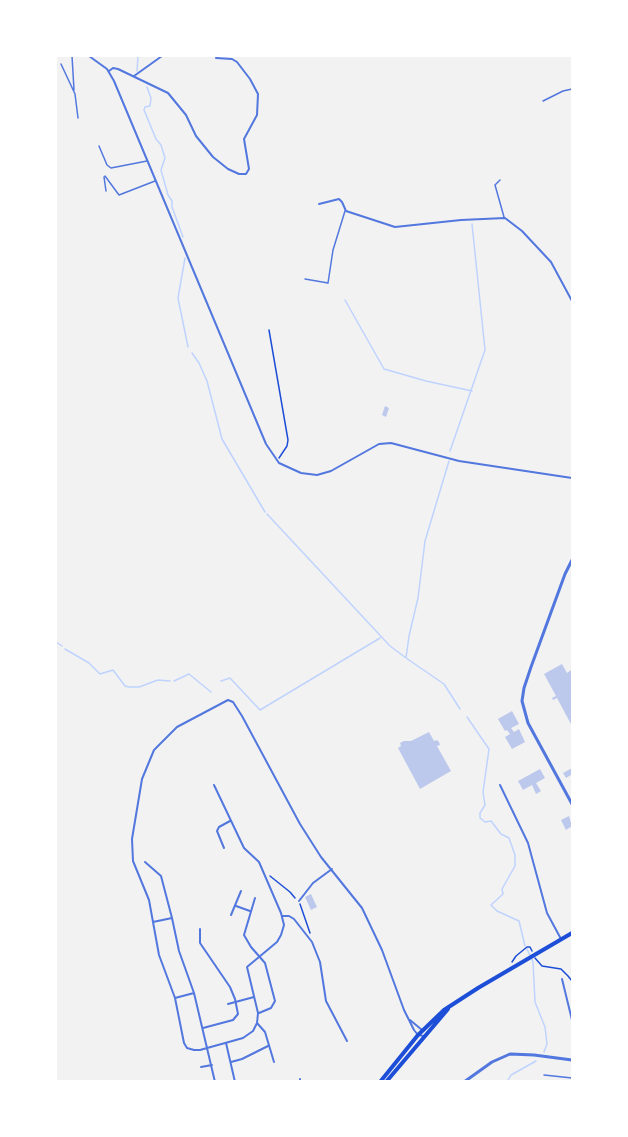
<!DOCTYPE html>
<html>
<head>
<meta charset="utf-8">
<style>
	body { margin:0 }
	#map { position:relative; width:628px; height:1137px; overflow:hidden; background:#f2f2f2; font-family:Rubik,sans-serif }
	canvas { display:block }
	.frame { position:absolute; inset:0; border:57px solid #fff; pointer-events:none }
</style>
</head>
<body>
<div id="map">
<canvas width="628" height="1137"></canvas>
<div class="frame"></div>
</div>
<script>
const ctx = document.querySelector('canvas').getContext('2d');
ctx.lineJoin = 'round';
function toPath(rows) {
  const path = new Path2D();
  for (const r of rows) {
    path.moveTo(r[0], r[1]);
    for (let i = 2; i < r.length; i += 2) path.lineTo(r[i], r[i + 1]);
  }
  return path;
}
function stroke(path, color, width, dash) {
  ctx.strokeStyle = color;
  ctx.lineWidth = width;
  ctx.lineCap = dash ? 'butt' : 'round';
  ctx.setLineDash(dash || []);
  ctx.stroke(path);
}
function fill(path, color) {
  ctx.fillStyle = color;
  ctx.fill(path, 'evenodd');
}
stroke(toPath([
	[137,71,138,56],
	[147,87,151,98,150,106,145,107,144,110,156,139,161,145,165,158,161,170,168,195,172,201,172,207,183,237],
	[185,258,178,298,188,347],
	[345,300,384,369,426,381,472,391],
	[192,353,199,363,207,381,222,439,265,512],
	[450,451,485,350,472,224],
	[449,461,425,541,418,598,409,636,406,658,444,684,460,709],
	[267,514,390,646,406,658],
	[56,642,62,646],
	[65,649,89,663,100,674,113,670,125,686,129,687,139,687,158,680,170,681],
	[174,681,189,674,211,692],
	[221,681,230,678,260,710,380,638],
	[467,717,489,749,483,792,485,805,480,813,480,818,485,822,491,821,501,834,509,838,515,855,515,866,502,889,503,894,491,905,497,911,519,921,525,946],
	[527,949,533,962,535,1002,545,1027,547,1044,544,1052],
	[507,1082,511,1075,536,1061]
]), '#bfd3fe', 1.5);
fill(toPath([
	[385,406,389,408,386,417,382,415],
	[562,664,567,673,571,670,572,673,572,726,557,698,553,700,552,698,556,696,544,674],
	[512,711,519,724,511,728,514,732,519,729,525,742,512,749,505,737,510,734,507,730,505,731,498,719],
	[429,732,434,741,437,740,439,742,440,745,437,746,451,771,420,789,398,748,401,746,400,743,404,741,411,741],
	[572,768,572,779,571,775,566,778,563,773],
	[540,769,545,778,536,783,541,791,536,794,532,785,523,790,518,781],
	[569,816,572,826,566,830,561,820],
	[311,894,317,907,311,910,305,897]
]), '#bdc9ec');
stroke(toPath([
	[269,330,288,440,287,446,279,458],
	[270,876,290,892,295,898],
	[300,904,310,933],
	[535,958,542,966,561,969,568,976,572,981,572,998],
	[512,962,516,956,527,947,530,947,532,951]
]), '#1d4ed8', 1.5);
stroke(toPath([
	[72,56,74,90],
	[61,64,75,94,78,118],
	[543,101,563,91,572,89],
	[99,146,107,165,111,168,147,161],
	[105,176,119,195,155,181],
	[104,177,106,191],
	[500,180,495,185,504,217],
	[305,279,328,283,333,250,345,211],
	[544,1075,572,1078]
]), '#5277de', 1.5);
stroke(toPath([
	[89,56,107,69,114,81,266,444,279,463,301,473,317,475,331,471,379,444,391,443,459,461,572,478],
	[109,71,113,68,118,69,168,93,186,115,196,136,213,157,228,169,239,174,246,174,249,169,244,139,257,115,258,94,250,79,237,62,232,59,216,58],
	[134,76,162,56],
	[319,204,339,199,342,202,346,211,395,227,461,220,505,218,522,231,551,262,572,301],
	[214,785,244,848,259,862,281,913,284,925,281,935,277,942,247,967,258,1013,257,1023,253,1031,243,1038,200,1050,194,1050,187,1048,184,1043,175,998,159,955,149,900,133,861,132,839,142,779,154,750,177,727,228,700,233,702,242,716,300,824,321,857,362,908,382,950,404,1010,414,1030,418,1035,424,1036],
	[500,785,528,843,547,913,561,939],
	[224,848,217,831,219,827,230,821],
	[145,862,161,876,172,918],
	[255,898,244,935,251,947,265,963,275,1001,271,1008,259,1013],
	[299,901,313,883,332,869],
	[236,906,250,911],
	[231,915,241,891],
	[283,916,289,916,294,919,312,942,320,962,326,1001,347,1041],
	[153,922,172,918,179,951,194,993],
	[200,929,200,943,230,987,235,999,238,1014,233,1020,203,1028],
	[562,979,572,1020],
	[175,998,194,993,215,1082],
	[228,1004,254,997],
	[410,1020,422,1030],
	[257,1023,265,1032,274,1062],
	[226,1043,235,1082],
	[231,1062,242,1059,268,1046],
	[201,1067,212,1065],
	[300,1082,300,1079]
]), '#5277de', 2);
stroke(toPath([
	[572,560,565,574,531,667,524,688,522,701,528,723,572,804],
	[464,1082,492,1062,510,1054,534,1055,572,1060]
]), '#5277de', 3);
stroke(toPath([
	[380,1082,418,1035,444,1010,478,988,572,933],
	[386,1082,448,1009]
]), '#1d4ed8', 4);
</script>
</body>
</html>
